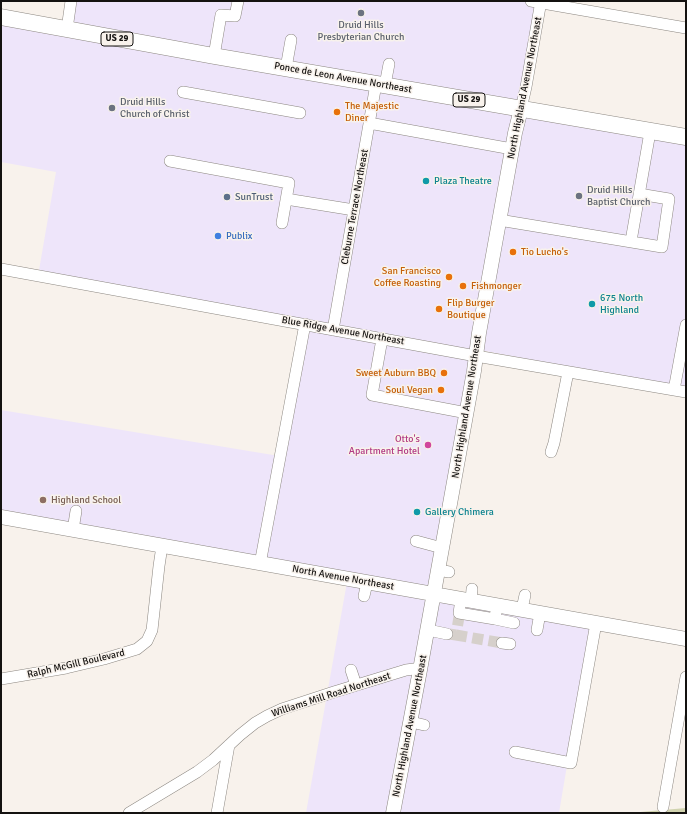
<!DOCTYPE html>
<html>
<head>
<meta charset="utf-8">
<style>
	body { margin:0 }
	#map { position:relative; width:687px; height:814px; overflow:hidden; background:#f8f2ec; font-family:Signika,sans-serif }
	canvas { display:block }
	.frame { position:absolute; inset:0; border:2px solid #141210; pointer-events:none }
</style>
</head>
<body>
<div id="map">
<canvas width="687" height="814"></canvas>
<div class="frame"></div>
</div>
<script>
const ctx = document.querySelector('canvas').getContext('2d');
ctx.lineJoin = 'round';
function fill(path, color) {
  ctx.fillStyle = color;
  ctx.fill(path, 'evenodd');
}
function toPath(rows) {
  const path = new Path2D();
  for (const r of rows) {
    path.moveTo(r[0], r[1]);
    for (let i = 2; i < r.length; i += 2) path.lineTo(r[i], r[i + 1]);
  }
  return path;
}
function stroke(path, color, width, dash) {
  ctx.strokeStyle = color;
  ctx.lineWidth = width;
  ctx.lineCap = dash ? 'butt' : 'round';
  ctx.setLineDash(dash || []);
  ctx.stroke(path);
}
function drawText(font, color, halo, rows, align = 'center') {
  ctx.font = font + ' Signika,sans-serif';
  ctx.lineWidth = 3;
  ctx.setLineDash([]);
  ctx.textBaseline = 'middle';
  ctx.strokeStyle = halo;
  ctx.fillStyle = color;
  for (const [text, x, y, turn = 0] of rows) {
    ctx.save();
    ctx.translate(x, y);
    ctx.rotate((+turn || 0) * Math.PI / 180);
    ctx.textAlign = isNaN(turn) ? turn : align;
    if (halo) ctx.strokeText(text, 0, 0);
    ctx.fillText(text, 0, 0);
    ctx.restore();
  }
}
fill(toPath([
	[71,1,541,1,521,109,686,137,686,389,480,350,440,595,591,622,559,813,306,813,347,582,1,517,1,410,279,456,302,326,38,276,56,172,1,162,1,17,67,32]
]), '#eee5fa');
fill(toPath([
	[686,808,686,813,629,813]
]), '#d1d3af');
stroke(toPath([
	[449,634,456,635,459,617],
	[456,635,502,643]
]), '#d6d0cb', 11, [11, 5.5]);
const minor = toPath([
	[531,1,686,28],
	[67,29,71,1],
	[214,56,221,15,235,16,238,1],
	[286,68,291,40],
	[385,85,389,64],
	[183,92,300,113],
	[521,109,526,87,541,1],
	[369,123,512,149],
	[170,161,289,183,282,223],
	[286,199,354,210],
	[499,220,662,247,669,199,639,194],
	[631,241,650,132],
	[1,269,476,356,686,392],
	[333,330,376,84],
	[382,339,372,395,467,413],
	[674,390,686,325],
	[551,452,554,443,568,372],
	[73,530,76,511],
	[416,541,442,548],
	[260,564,305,324],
	[439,570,449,572],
	[364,596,367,583],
	[461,599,459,613,495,619,497,605],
	[471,601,472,589],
	[522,609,525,595],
	[495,619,514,623],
	[428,630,447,634],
	[537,630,540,613],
	[502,643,510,644],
	[351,670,356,685],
	[1,679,66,668,104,659,137,649,147,641,152,630,159,566,162,546],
	[411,722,424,725],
	[515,752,571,763,596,623],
	[663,807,686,677],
	[129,813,197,772,213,760,240,735,255,723,267,716,282,709,334,692,406,670,414,669,420,670],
	[217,813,229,745]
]);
const major = toPath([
	[1,517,686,639],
	[393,813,420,670,474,371,479,333,515,133,521,109]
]);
const highway = toPath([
	[1,17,214,56,686,137]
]);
stroke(minor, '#8c8781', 12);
stroke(major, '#8c8781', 15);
stroke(highway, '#8c8781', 17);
stroke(minor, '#fff', 11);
stroke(major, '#fff', 14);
stroke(highway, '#fff', 16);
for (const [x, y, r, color] of [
	[361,13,4,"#6b7280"],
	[112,108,4,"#6b7280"],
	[337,112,4,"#e8710a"],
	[426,181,4,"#0f9aa8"],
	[579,196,4,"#6b7280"],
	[227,197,4,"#5c6f8a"],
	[218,236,4,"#3f7fe0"],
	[513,252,4,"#e8710a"],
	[449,277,4,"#e8710a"],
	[463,286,4,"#e8710a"],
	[592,304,4,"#0f9aa8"],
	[439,309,4,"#e8710a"],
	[444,373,4,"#e8710a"],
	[441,390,4,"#e8710a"],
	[428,445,4,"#d1479c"],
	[43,500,4,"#8d6e63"],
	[417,512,4,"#0f9aa8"]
]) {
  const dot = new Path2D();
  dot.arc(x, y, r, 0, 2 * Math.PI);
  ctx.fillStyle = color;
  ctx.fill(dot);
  stroke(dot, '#f8f2ec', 1.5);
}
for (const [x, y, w] of [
	[117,39,32],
	[469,100,32]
]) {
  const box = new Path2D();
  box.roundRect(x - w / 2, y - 7, w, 14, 3);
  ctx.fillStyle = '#f8f2ec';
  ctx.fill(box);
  stroke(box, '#141210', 1);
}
drawText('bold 9px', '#141210', null, [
	["US 29",117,39],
	["US 29",469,100]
]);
drawText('10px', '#5b616d', '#f8f2ec', [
	["Druid Hills",361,25,"center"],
	["Presbyterian Church",361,37,"center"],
	["Druid Hills",120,102],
	["Church of Christ",120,114],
	["Druid Hills",587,190],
	["Baptist Church",587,202]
], 'left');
drawText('10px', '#141210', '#f8f2ec', [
	["Ponce de Leon Avenue Northeast",343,78,10],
	["North Highland Avenue Northeast",525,88,-79],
	["Cleburne Terrace Northeast",355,207,-80],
	["Blue Ridge Avenue Northeast",343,331,10],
	["North Highland Avenue Northeast",467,407,-81],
	["North Avenue Northeast",343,578,10],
	["Ralph McGill Boulevard",76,664,-13],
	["Williams Mill Road Northeast",331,695,-18],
	["North Highland Avenue Northeast",410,726,-79]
]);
drawText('10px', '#c56008', '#f8f2ec', [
	["The Majestic",345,106],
	["Diner",345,118],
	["Tio Lucho's",521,252],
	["San Francisco",441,271,"right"],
	["Coffee Roasting",441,283,"right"],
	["Fishmonger",471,286],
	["Flip Burger",447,303],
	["Boutique",447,315],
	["Sweet Auburn BBQ",436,373,"right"],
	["Soul Vegan",433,390,"right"]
], 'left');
drawText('10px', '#0d838f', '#f8f2ec', [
	["Plaza Theatre",434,181],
	["675 North",600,298],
	["Highland",600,310],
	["Gallery Chimera",425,512]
], 'left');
drawText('10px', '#4e5e75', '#f8f2ec', [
	["SunTrust",235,197]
], 'left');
drawText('10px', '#366cbe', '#f8f2ec', [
	["Publix",226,236]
], 'left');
drawText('10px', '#b23c85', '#f8f2ec', [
	["Otto's",420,439],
	["Apartment Hotel",420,451]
], 'right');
drawText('10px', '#785e54', '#f8f2ec', [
	["Highland School",51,500]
], 'left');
</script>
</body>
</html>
